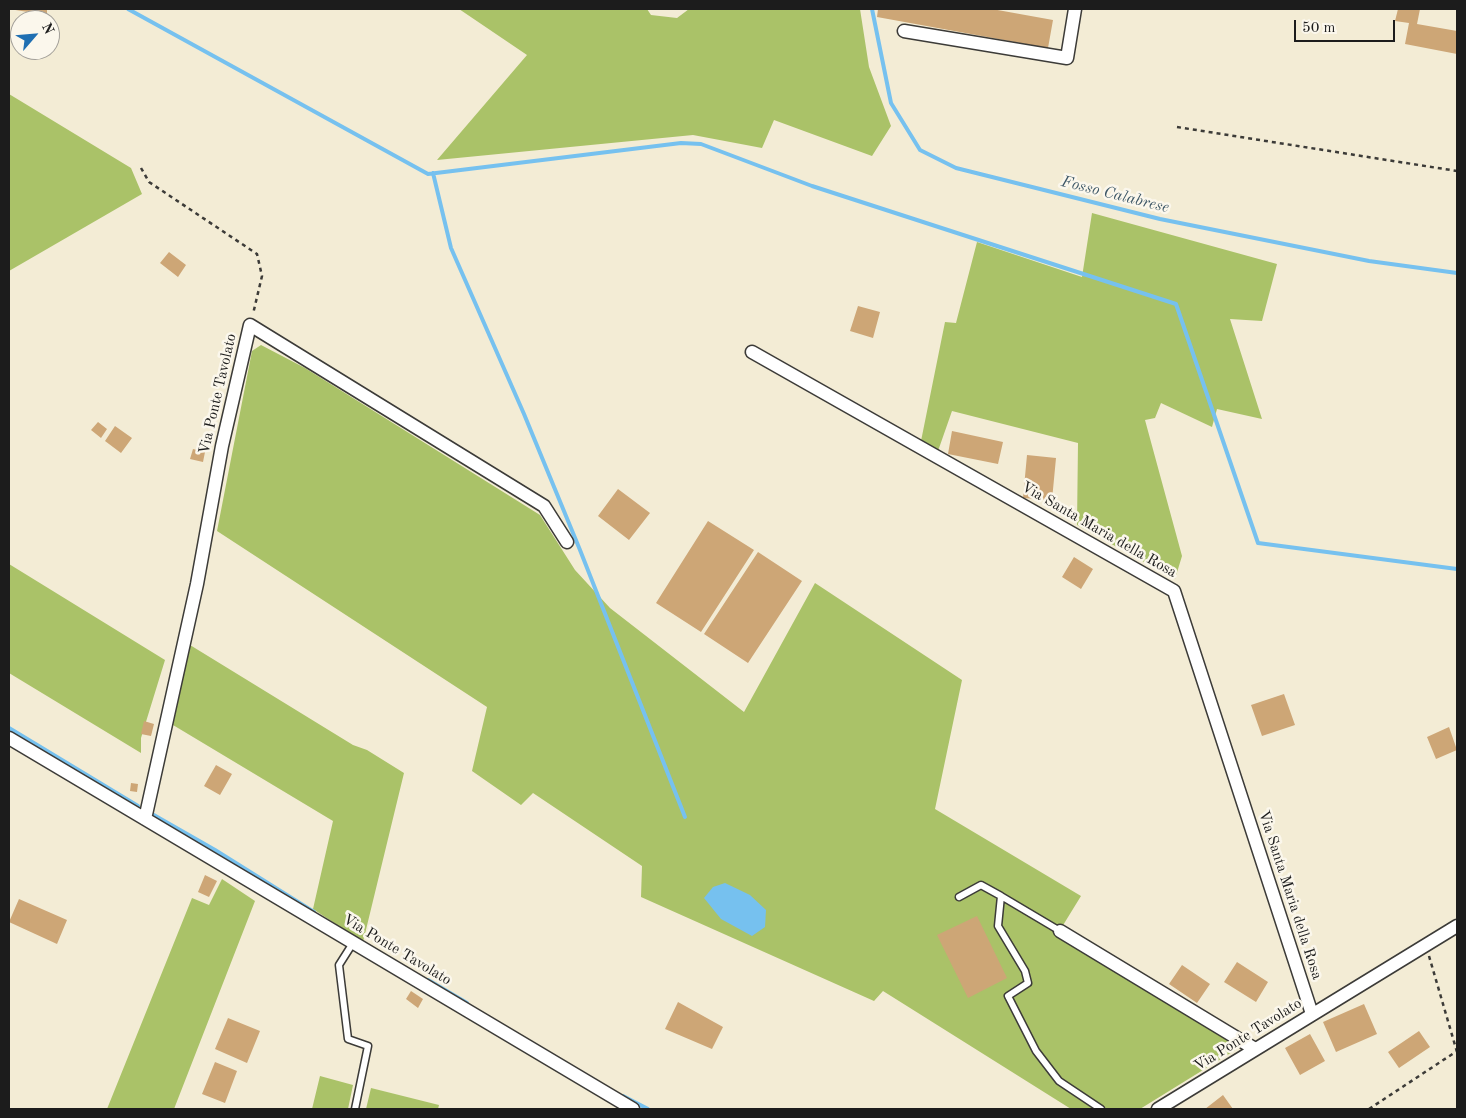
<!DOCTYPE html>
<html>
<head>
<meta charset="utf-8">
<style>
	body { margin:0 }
	#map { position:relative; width:1466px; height:1118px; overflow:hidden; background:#f3ecd5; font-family:"Old Standard TT",serif }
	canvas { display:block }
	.frame { position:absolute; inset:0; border:10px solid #1c1c1c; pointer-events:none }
	.north { position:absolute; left:10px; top:10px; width:50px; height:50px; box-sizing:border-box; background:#fbf7ec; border:1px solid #a29f99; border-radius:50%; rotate:63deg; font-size:14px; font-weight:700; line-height:20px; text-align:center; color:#1c1c1c }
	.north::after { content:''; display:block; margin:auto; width:18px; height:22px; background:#1f6fb2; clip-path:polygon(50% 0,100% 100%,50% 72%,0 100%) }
	.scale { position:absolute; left:1294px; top:20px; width:101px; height:22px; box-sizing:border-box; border:2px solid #1c1c1c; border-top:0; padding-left:6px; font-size:15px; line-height:18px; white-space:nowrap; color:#1c1c1c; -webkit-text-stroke:4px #fbf7ec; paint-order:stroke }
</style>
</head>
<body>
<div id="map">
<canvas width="1466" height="1118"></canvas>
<div class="frame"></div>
<div class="north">N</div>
<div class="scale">50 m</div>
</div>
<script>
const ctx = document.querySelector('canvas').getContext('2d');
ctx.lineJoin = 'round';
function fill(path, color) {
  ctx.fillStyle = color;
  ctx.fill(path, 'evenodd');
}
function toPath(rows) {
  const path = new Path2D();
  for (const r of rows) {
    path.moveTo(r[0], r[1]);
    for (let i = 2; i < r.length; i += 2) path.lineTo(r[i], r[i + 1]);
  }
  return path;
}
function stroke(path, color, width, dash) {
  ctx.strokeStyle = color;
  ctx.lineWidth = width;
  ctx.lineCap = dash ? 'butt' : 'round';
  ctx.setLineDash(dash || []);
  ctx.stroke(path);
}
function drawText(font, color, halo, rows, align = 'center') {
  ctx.font = font + ' "Old Standard TT",serif';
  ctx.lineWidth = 5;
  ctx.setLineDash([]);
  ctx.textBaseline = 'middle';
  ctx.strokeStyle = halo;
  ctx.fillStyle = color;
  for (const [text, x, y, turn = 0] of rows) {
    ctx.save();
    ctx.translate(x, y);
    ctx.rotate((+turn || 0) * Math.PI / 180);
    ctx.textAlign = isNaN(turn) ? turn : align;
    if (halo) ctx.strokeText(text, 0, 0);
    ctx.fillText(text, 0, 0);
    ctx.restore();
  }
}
fill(toPath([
	[459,9,647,9,651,15,677,18,689,9,860,9,869,67,891,126,872,156,774,120,762,148,693,135,437,160,527,55],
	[9,94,131,168,142,194,9,271],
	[1092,213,1277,264,1262,321,1230,319,1262,419,1217,409,1212,427,1161,403,1155,418,1145,420,1182,556,1175,579,1077,525,1078,443,952,411,938,451,921,441,945,322,956,323,977,242,1082,277],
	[261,345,305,368,540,515,575,570,610,608,744,712,815,583,962,680,935,809,1081,896,1057,935,1239,1046,1237,1049,1140,1109,1071,1109,883,991,874,1001,641,897,642,866,533,793,521,805,472,771,487,707,217,531,252,351],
	[9,564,165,660,141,738,141,753,9,673],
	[190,645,353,745,367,750,404,773,363,942,313,909,333,821,173,725],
	[222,879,255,901,174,1109,107,1109,192,898,209,905],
	[320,1076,353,1085,348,1109,312,1109],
	[371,1088,439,1105,438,1109,366,1109]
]), '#aac268');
fill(toPath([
	[725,883,750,895,766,910,765,927,752,936,721,919,704,898,713,887]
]), '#76c1ef');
stroke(toPath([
	[128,9,428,174,681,143,701,144,812,186,1176,304,1258,543,1457,569],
	[872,9,891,103,920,150,956,168,1160,219,1369,261,1457,273],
	[433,173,451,248,524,414,580,550,685,817],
	[9,728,138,806],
	[152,814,215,850,314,912],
	[428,980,467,1003],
	[623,1096,648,1109]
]), '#76c1ef', 4);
fill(toPath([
	[9,9,47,9,47,15],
	[878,9,992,9,1053,20,1048,48,877,17],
	[1398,9,1420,9,1417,24,1457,31,1457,54,1405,44,1409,23,1395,21],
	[169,252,186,265,178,277,160,263],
	[858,306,880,312,873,338,850,331],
	[98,422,107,429,101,438,91,430],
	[115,426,132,438,121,453,105,441],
	[952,431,1003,442,998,464,948,454],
	[193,449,205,452,203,462,190,459],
	[1027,455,1056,458,1052,500,1023,498],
	[618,489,650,513,629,540,598,516],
	[708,521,754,550,701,632,656,603],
	[758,552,802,581,748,663,704,634],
	[1074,557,1093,569,1081,589,1062,577],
	[1284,694,1295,725,1262,736,1251,705],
	[144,721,154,724,151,736,141,734],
	[1449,727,1457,750,1436,759,1427,737],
	[216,765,232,774,220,795,204,786],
	[131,783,138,784,137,792,130,791],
	[205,875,217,881,209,897,198,892],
	[19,899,67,920,57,944,9,922],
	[977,916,1007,978,968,998,937,935],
	[1237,962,1268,982,1256,1002,1224,982],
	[1182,965,1210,984,1197,1003,1169,984],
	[411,991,423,999,418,1008,406,999],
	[678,1002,723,1027,712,1049,665,1029],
	[1364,1004,1377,1034,1336,1052,1323,1022],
	[228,1018,260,1031,247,1063,215,1049],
	[1419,1031,1430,1047,1399,1068,1388,1052],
	[1310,1034,1325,1061,1300,1075,1285,1048],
	[215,1062,237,1071,225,1103,202,1094],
	[1223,1095,1233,1109,1205,1109]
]), '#cda676');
const service = toPath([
	[1001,896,1060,931],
	[959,897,981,885,1001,896,998,926,1025,971,1028,983,1008,996,1036,1051,1059,1081,1101,1109],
	[353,943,339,965,348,1039,368,1046,355,1109]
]);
const minor = toPath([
	[904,31,1067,58,1075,9],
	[752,352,1174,591,1312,1014],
	[9,738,633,1109],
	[145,819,197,584,222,446,250,325,544,506,567,542],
	[1060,931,1255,1049],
	[1158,1109,1457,926]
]);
stroke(service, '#3c3b38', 9);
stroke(minor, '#3c3b38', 15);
stroke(toPath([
	[1177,127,1457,171],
	[141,168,149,182,257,254,262,276,253,314],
	[1429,956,1457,1052],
	[1369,1109,1457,1051]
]), '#3c3b38', 2.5, [4, 4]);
stroke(service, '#fff', 6);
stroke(minor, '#fff', 12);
drawText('15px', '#1c1c1c', '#fbf7ec', [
	["Via Ponte Tavolato",218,394,-77],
	["Via Santa Maria della Rosa",1099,530,30],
	["Via Santa Maria della Rosa",1290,895,72],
	["Via Ponte Tavolato",397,950,31],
	["Via Ponte Tavolato",1248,1035,-32]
]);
drawText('italic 16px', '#3c5666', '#fbf7ec', [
	["Fosso Calabrese",1115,195,14]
]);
</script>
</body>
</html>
